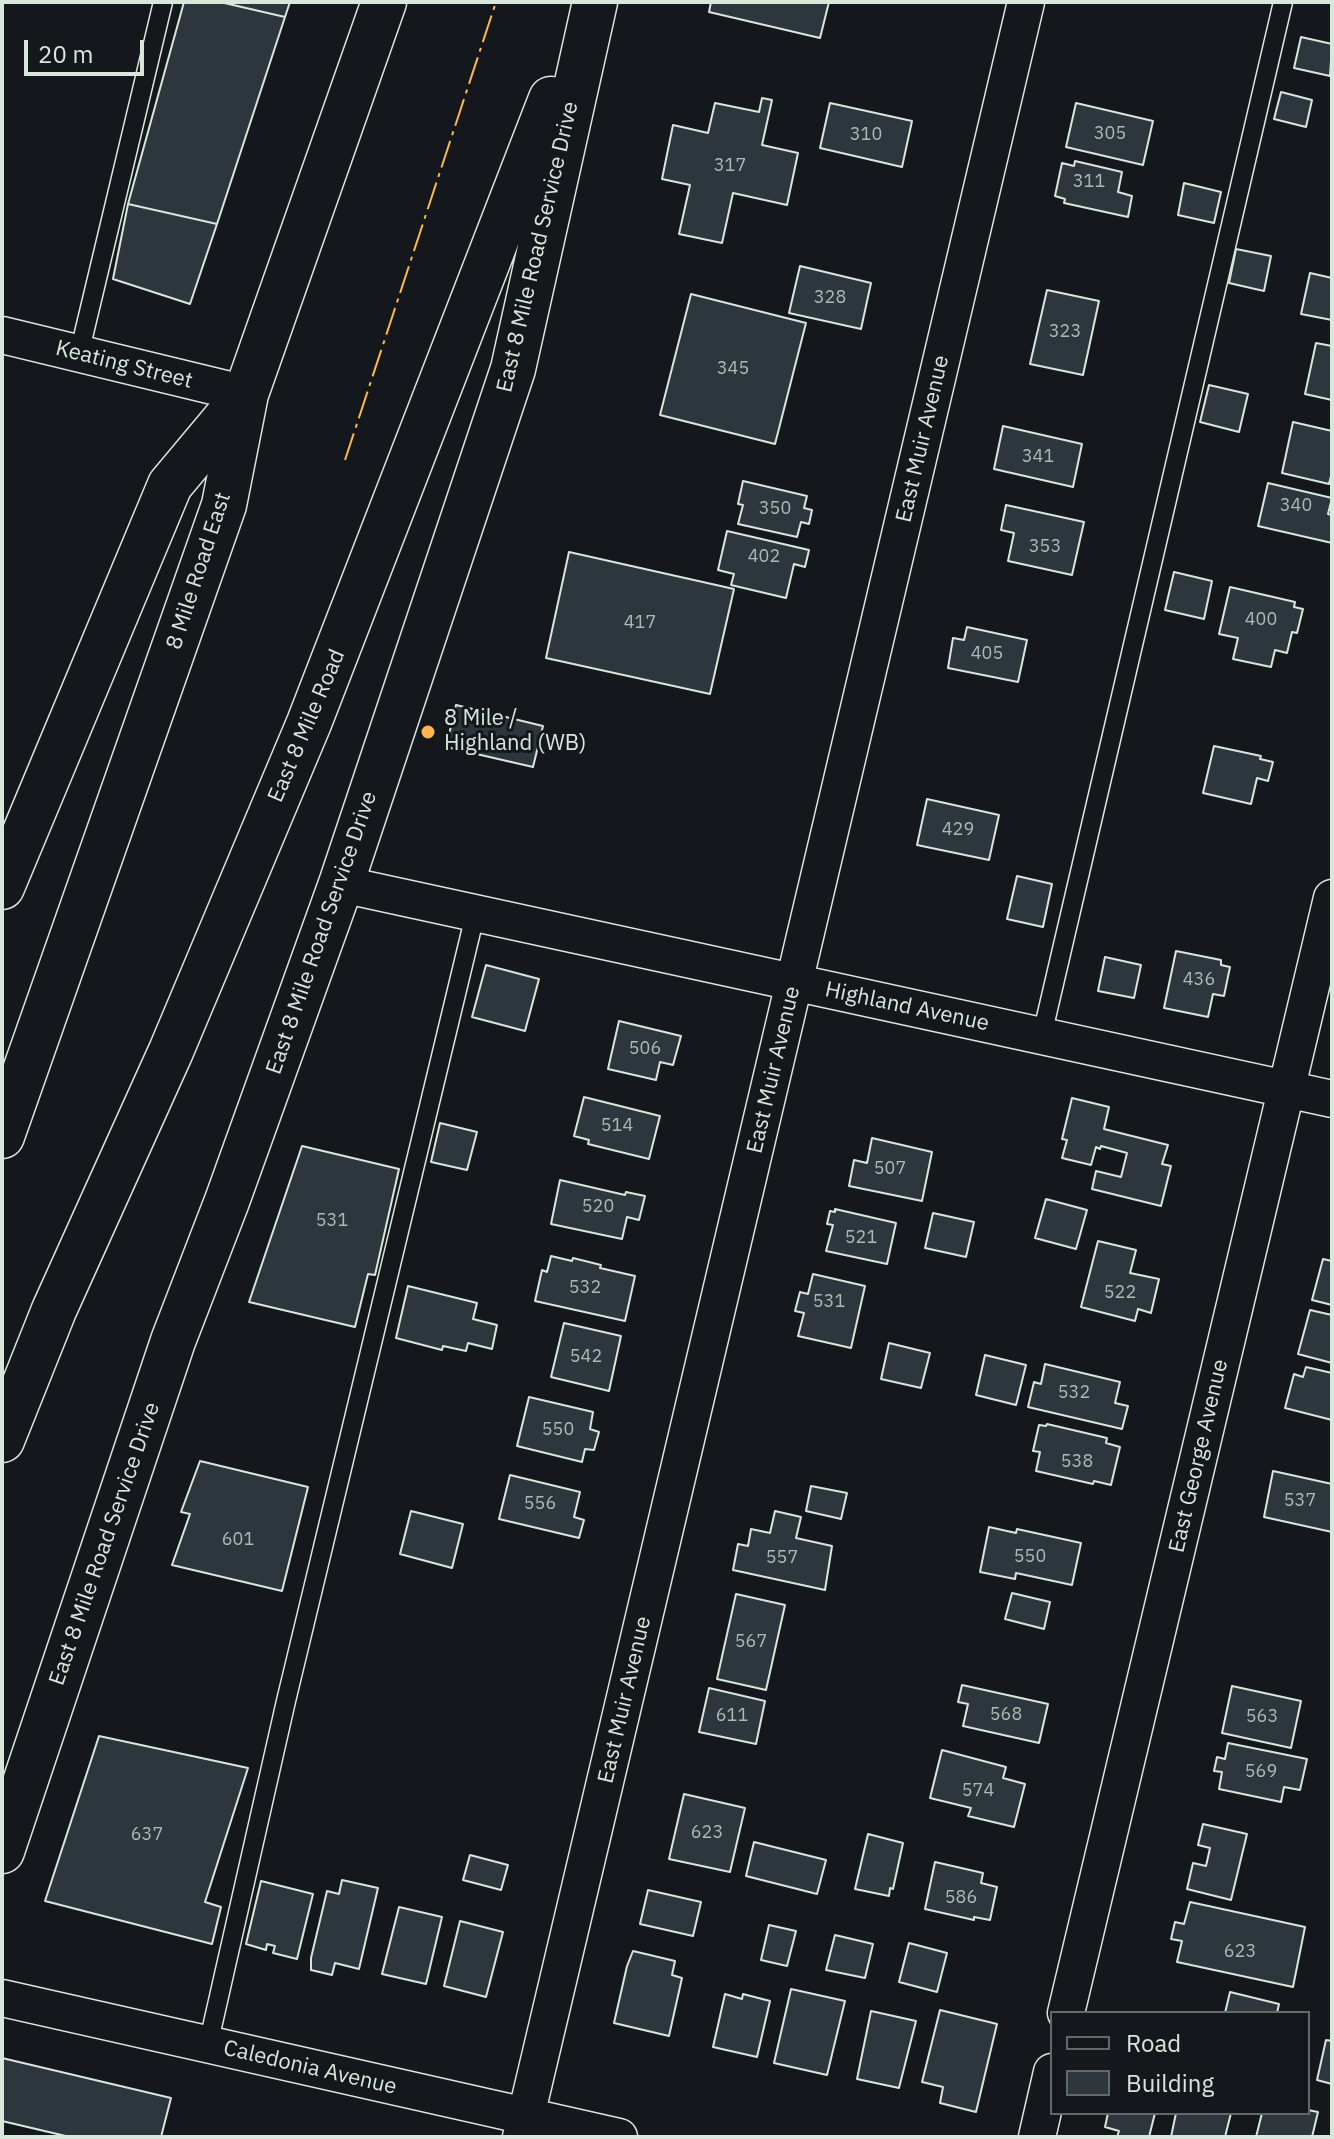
<!DOCTYPE html>
<html>
<head>
<meta charset="utf-8">
<style>
	body { margin:0 }
	#map { position:relative; width:1334px; height:2139px; overflow:hidden; background:#14181c; font-family:"IBM Plex Sans",sans-serif }
	canvas { display:block }
	.frame { position:absolute; inset:0; border:4px solid #d8e6dc; pointer-events:none }
	.legend { position:absolute; left:1050px; top:2011px; width:260px; height:104px; box-sizing:border-box; background:#14181c; border:2px solid #626a69; margin:0; padding:10px 14px; list-style:none; font-size:24px; color:#d8e6dc }
	.legend li { display:flex; align-items:center; gap:16px; height:40px }
	.legend b { width:40px; border:2px solid #626a69 }
	.scale { position:absolute; left:24px; top:40px; width:120px; height:36px; box-sizing:border-box; border:4px solid #d8e6dc; border-top:0; padding-left:10px; font-size:24px; line-height:28px; white-space:nowrap; color:#d8e6dc; -webkit-text-stroke:6px #14181c; paint-order:stroke }
</style>
</head>
<body>
<div id="map">
<canvas width="1334" height="2139"></canvas>
<div class="frame"></div>
<ul class="legend">
<li><b style="height:10px;background:#14181c"></b>Road</li>
<li><b style="height:22px;background:#2c363c"></b>Building</li>
</ul>
<div class="scale">20 m</div>
</div>
<script>
const ctx = document.querySelector('canvas').getContext('2d');
ctx.lineJoin = 'round';
function fill(path, color) {
  ctx.fillStyle = color;
  ctx.fill(path, 'evenodd');
}
function toPath(rows) {
  const path = new Path2D();
  for (const r of rows) {
    path.moveTo(r[0], r[1]);
    for (let i = 2; i < r.length; i += 2) path.lineTo(r[i], r[i + 1]);
  }
  return path;
}
function stroke(path, color, width, dash) {
  ctx.strokeStyle = color;
  ctx.lineWidth = width;
  ctx.lineCap = dash ? 'butt' : 'round';
  ctx.setLineDash(dash || []);
  ctx.stroke(path);
}
function drawText(font, color, halo, rows, align = 'center') {
  ctx.font = font + ' "IBM Plex Sans",sans-serif';
  ctx.lineWidth = 6;
  ctx.setLineDash([]);
  ctx.textBaseline = 'middle';
  ctx.strokeStyle = halo;
  ctx.fillStyle = color;
  for (const [text, x, y, turn = 0] of rows) {
    ctx.save();
    ctx.translate(x, y);
    ctx.rotate((+turn || 0) * Math.PI / 180);
    ctx.textAlign = isNaN(turn) ? turn : align;
    if (halo) ctx.strokeText(text, 0, 0);
    ctx.fillText(text, 0, 0);
    ctx.restore();
  }
}
const building = toPath([
	[184,2,220,2,285,17,217,224,128,204,184,2],
	[220,2,290,2,285,17,220,2],
	[711,2,829,2,820,38,709,12,711,2],
	[1301,37,1332,44,1330,76,1294,68,1301,37],
	[1281,92,1312,100,1306,127,1274,119,1281,92],
	[762,98,772,100,762,145,798,153,787,205,733,193,722,243,679,234,690,185,662,179,673,125,708,133,715,103,759,112,762,98],
	[830,103,912,121,902,167,820,148,830,103],
	[1076,103,1153,121,1143,165,1066,147,1076,103],
	[1075,161,1122,172,1118,192,1132,196,1128,217,1064,203,1065,199,1055,196,1062,163,1074,166,1075,161],
	[1184,183,1221,192,1214,223,1178,215,1184,183],
	[128,204,217,224,190,304,113,279,128,204],
	[1236,249,1271,256,1264,291,1229,283,1236,249],
	[800,266,871,283,861,329,789,313,800,266],
	[1310,273,1332,278,1332,320,1301,314,1310,273],
	[1047,290,1099,301,1083,375,1030,364,1047,290],
	[691,294,806,323,775,444,660,415,691,294],
	[1316,343,1332,346,1332,400,1305,394,1316,343],
	[1209,385,1248,394,1239,432,1200,422,1209,385],
	[1293,422,1332,431,1332,472,1329,484,1282,473,1293,422],
	[1003,426,1082,444,1073,487,994,469,1003,426],
	[743,481,807,496,804,508,812,510,809,524,801,522,797,537,738,524,743,505,738,504,743,481],
	[1268,483,1332,498,1328,514,1332,515,1332,543,1258,526,1268,483],
	[1006,505,1084,522,1072,575,1008,561,1014,533,1001,530,1006,505],
	[727,531,809,550,805,567,794,564,786,598,731,585,734,574,718,570,727,531],
	[569,552,734,589,710,694,546,658,569,552],
	[1174,572,1212,581,1204,619,1165,610,1174,572],
	[1230,587,1295,602,1294,607,1303,609,1297,633,1292,632,1287,653,1275,650,1271,667,1233,659,1238,638,1219,634,1230,587],
	[967,627,1027,640,1018,682,948,668,953,638,964,640,967,627],
	[456,705,543,726,533,767,446,747,456,705],
	[1214,746,1261,756,1260,759,1273,762,1268,781,1257,778,1251,804,1203,793,1214,746],
	[927,799,999,815,989,860,917,845,927,799],
	[1017,876,1052,884,1043,927,1007,919,1017,876],
	[1176,951,1221,960,1221,965,1230,967,1224,996,1213,994,1208,1017,1164,1008,1176,951],
	[1105,957,1141,965,1134,998,1098,991,1105,957],
	[486,965,539,979,525,1031,472,1017,486,965],
	[619,1021,681,1036,673,1065,660,1062,656,1080,608,1069,619,1021],
	[584,1097,660,1116,649,1159,588,1144,589,1140,574,1136,584,1097],
	[1072,1098,1109,1107,1104,1129,1168,1145,1162,1164,1171,1166,1161,1206,1092,1189,1096,1171,1121,1177,1127,1153,1101,1146,1100,1149,1096,1147,1091,1165,1062,1158,1067,1140,1062,1139,1072,1098],
	[440,1123,477,1132,467,1170,431,1162,440,1123],
	[872,1138,932,1152,922,1201,849,1186,854,1160,867,1163,872,1138],
	[302,1146,399,1169,375,1275,368,1274,355,1327,249,1302,302,1146],
	[560,1180,625,1195,626,1192,645,1196,639,1220,627,1217,622,1239,551,1224,560,1180],
	[1046,1199,1087,1210,1076,1249,1035,1238,1046,1199],
	[835,1209,896,1223,887,1264,826,1251,833,1225,827,1224,830,1211,835,1212,835,1209],
	[933,1213,974,1222,966,1257,925,1248,933,1213],
	[1098,1241,1136,1250,1130,1273,1159,1279,1151,1313,1138,1309,1135,1321,1081,1307,1098,1241],
	[551,1256,572,1261,573,1258,601,1265,600,1268,635,1276,625,1321,535,1301,542,1270,547,1272,551,1256],
	[1323,1259,1332,1261,1332,1305,1312,1300,1323,1259],
	[813,1274,865,1286,851,1348,798,1336,804,1313,795,1311,800,1292,808,1294,813,1274],
	[408,1286,477,1303,473,1319,497,1325,492,1349,468,1343,466,1351,443,1346,442,1350,396,1338,408,1286],
	[1310,1310,1332,1315,1332,1363,1298,1354,1310,1310],
	[564,1323,621,1336,609,1391,551,1377,564,1323],
	[889,1343,930,1353,921,1388,881,1379,889,1343],
	[985,1355,1026,1365,1016,1405,976,1395,985,1355],
	[1045,1364,1120,1382,1115,1403,1128,1406,1122,1429,1028,1407,1034,1382,1041,1384,1045,1364],
	[1306,1367,1332,1373,1332,1420,1285,1408,1294,1374,1303,1377,1306,1367],
	[529,1397,593,1412,590,1429,599,1432,594,1450,585,1449,582,1462,517,1446,529,1397],
	[1047,1424,1107,1438,1106,1443,1120,1447,1111,1485,1094,1481,1093,1484,1036,1471,1040,1452,1033,1451,1039,1425,1046,1426,1047,1424],
	[200,1461,308,1487,282,1591,172,1565,190,1514,181,1512,200,1461],
	[1273,1471,1332,1484,1332,1532,1264,1517,1273,1471],
	[510,1475,580,1492,574,1517,584,1520,579,1538,499,1519,510,1475],
	[811,1486,847,1493,841,1519,806,1511,811,1486],
	[411,1511,463,1524,452,1568,400,1554,411,1511],
	[775,1511,801,1517,796,1538,832,1546,825,1590,733,1570,738,1544,748,1546,751,1529,770,1533,775,1511],
	[989,1527,1016,1533,1017,1529,1081,1543,1072,1585,1016,1573,1015,1579,980,1572,989,1527],
	[1012,1593,1050,1602,1044,1629,1005,1619,1012,1593],
	[736,1594,785,1605,766,1690,717,1679,736,1594],
	[962,1685,1048,1704,1039,1743,963,1726,968,1704,958,1702,962,1685],
	[1232,1686,1301,1701,1291,1748,1222,1733,1232,1686],
	[709,1688,765,1701,756,1744,699,1732,709,1688],
	[99,1736,248,1768,205,1902,221,1907,212,1944,45,1901,99,1736],
	[1228,1743,1307,1759,1300,1790,1284,1787,1281,1802,1219,1789,1222,1772,1214,1771,1217,1757,1225,1759,1228,1743],
	[942,1750,1006,1767,1003,1778,1025,1784,1014,1827,968,1816,971,1808,930,1798,942,1750],
	[684,1794,745,1808,730,1872,669,1859,684,1794],
	[1203,1824,1247,1834,1231,1900,1187,1889,1193,1863,1206,1866,1210,1848,1198,1845,1203,1824],
	[868,1834,903,1843,893,1889,890,1888,889,1896,855,1889,868,1834],
	[754,1842,826,1860,817,1894,746,1876,754,1842],
	[470,1855,508,1865,501,1890,463,1880,470,1855],
	[935,1862,983,1873,981,1883,997,1887,990,1920,974,1917,974,1920,925,1909,935,1862],
	[342,1880,378,1888,359,1969,335,1963,332,1975,311,1970,311,1958,327,1891,339,1894,342,1880],
	[261,1881,313,1894,297,1959,273,1953,275,1946,267,1944,266,1950,246,1944,261,1881],
	[648,1890,701,1902,693,1936,640,1924,648,1890],
	[1190,1902,1305,1927,1293,1987,1177,1962,1182,1941,1171,1939,1175,1922,1184,1924,1190,1902],
	[399,1907,442,1917,426,1984,382,1974,399,1907],
	[460,1921,503,1932,486,1997,444,1986,460,1921],
	[769,1925,796,1931,787,1966,761,1960,769,1925],
	[835,1935,873,1944,865,1978,826,1970,835,1935],
	[909,1943,947,1953,937,1992,899,1982,909,1943],
	[633,1951,675,1961,672,1975,682,1978,669,2036,614,2023,627,1966,633,1951],
	[791,1989,845,2001,827,2075,774,2063,791,1989],
	[1230,1992,1279,2004,1277,2013,1225,2013,1230,1992],
	[725,1994,742,1999,743,1994,770,2001,757,2057,713,2047,725,1994],
	[940,2010,997,2024,976,2112,940,2103,943,2087,922,2082,940,2010],
	[871,2011,916,2021,899,2088,857,2079,871,2011],
	[1326,2040,1332,2041,1332,2084,1317,2080,1326,2040],
	[2,2058,171,2098,161,2137,70,2137,2,2121,2,2058],
	[1308,2110,1318,2112,1312,2137,1256,2137,1262,2113,1308,2113,1308,2110],
	[1108,2113,1155,2113,1149,2137,1117,2137,1119,2131,1105,2127,1108,2113],
	[1176,2113,1231,2113,1225,2137,1171,2137,1176,2113]
]);
fill(building, '#2c363c');
stroke(building, '#d8e6dc', 2);
const service = toPath([
	[79,354,163,2],
	[1042,1035,1283,2],
	[208,2045,286,1701,475,915]
]);
const minor = toPath([
	[2,335,246,394],
	[341,884,1332,1099],
	[2,1998,619,2137],
	[1066,2013,1332,898],
	[521,2137,1026,2],
	[1037,2137,1052,2072]
]);
const trunk = toPath([
	[2,887,170,485,242,399],
	[2,1136,224,505,246,394,384,2],
	[2,1440,54,1310,171,1051,309,723,551,99],
	[2,1851,173,1341,227,1201,341,884,513,369,595,2]
]);
stroke(service, '#d8e6dc', 21);
stroke(minor, '#d8e6dc', 39);
stroke(trunk, '#d8e6dc', 47);
stroke(service, '#14181c', 18);
stroke(minor, '#14181c', 36);
stroke(trunk, '#14181c', 44);
stroke(toPath([
	[345,460,496,2]
]), '#ffb74d', 2, [28, 6, 4, 6]);
for (const [x, y, r, color] of [
	[428,732,8,"#ffb74d"]
]) {
  const dot = new Path2D();
  dot.arc(x, y, r, 0, 2 * Math.PI);
  ctx.fillStyle = color;
  ctx.fill(dot);
  stroke(dot, '#14181c', 3);
}
drawText('18px', '#adbab4', null, [
	["305",1110,134],
	["310",866,135],
	["317",730,166],
	["311",1089,182],
	["328",830,298],
	["323",1065,332],
	["345",733,369],
	["341",1038,457],
	["340",1296,506],
	["350",775,509],
	["353",1045,547],
	["402",764,557],
	["400",1261,620],
	["417",640,623],
	["405",987,654],
	["429",958,830],
	["436",1199,980],
	["506",645,1049],
	["514",617,1126],
	["507",890,1169],
	["520",598,1207],
	["531",332,1221],
	["521",861,1238],
	["532",585,1288],
	["522",1120,1293],
	["531",829,1302],
	["542",586,1357],
	["532",1074,1393],
	["550",558,1430],
	["538",1077,1462],
	["537",1300,1501],
	["556",540,1504],
	["601",238,1540],
	["550",1030,1557],
	["557",782,1558],
	["567",751,1642],
	["568",1006,1715],
	["611",732,1716],
	["563",1262,1717],
	["569",1261,1772],
	["574",978,1791],
	["623",707,1833],
	["637",147,1835],
	["586",961,1898],
	["623",1240,1952]
]);
drawText('22px', '#d8e6dc', '#14181c', [
	["East 8 Mile Road Service Drive",538,247,-77],
	["Keating Street",124,365,14],
	["East Muir Avenue",923,439,-77],
	["8 Mile Road East",199,571,-72],
	["East 8 Mile Road",307,726,-67],
	["East 8 Mile Road Service Drive",322,933,-71],
	["Highland Avenue",907,1007,12],
	["East Muir Avenue",774,1070,-77],
	["East George Avenue",1199,1456,-77],
	["East 8 Mile Road Service Drive",105,1544,-71],
	["East Muir Avenue",625,1700,-77],
	["Caledonia Avenue",310,2068,13]
]);
drawText('22px', '#d8e6dc', '#14181c', [
	["8 Mile /",444,719],
	["Highland (WB)",444,744]
], 'left');
</script>
</body>
</html>
